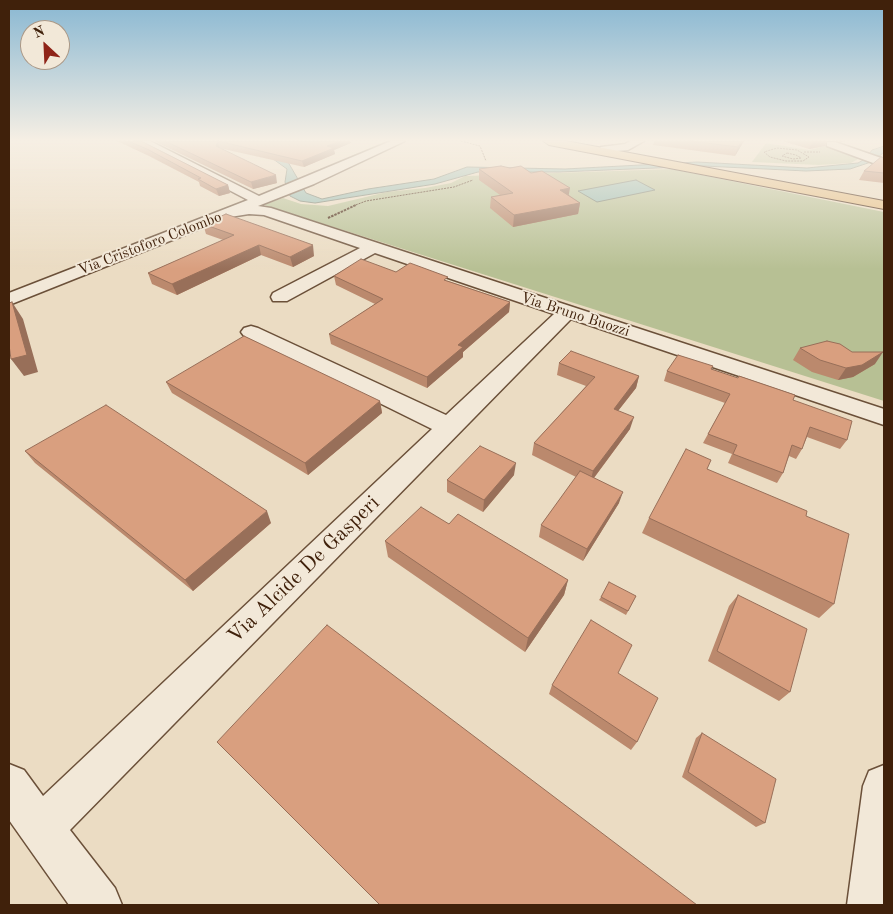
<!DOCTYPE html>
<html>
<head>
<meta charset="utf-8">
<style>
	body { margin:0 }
	#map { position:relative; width:893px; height:914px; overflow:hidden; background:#ebdcc3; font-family:"Old Standard TT",serif }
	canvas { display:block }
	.frame { position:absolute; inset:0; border:10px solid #40210b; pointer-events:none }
	.north { position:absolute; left:20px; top:20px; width:50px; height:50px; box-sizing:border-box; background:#f2e8d8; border:1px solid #ab9886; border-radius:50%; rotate:335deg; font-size:14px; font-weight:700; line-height:20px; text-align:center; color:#40210b }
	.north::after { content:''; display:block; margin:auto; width:18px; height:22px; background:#8f2418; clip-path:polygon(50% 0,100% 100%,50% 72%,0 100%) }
</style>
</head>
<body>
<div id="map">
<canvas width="893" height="914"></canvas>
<div class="frame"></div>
<div class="north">N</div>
</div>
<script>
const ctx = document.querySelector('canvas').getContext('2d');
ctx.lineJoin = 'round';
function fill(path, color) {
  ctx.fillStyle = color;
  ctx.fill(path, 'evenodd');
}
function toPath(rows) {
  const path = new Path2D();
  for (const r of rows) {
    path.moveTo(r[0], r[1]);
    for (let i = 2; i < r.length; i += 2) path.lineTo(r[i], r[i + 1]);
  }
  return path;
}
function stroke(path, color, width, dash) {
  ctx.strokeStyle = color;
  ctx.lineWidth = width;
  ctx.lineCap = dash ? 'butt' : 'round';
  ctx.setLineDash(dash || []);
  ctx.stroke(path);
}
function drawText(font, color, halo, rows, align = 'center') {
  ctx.font = font + ' "Old Standard TT",serif';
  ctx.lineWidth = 4;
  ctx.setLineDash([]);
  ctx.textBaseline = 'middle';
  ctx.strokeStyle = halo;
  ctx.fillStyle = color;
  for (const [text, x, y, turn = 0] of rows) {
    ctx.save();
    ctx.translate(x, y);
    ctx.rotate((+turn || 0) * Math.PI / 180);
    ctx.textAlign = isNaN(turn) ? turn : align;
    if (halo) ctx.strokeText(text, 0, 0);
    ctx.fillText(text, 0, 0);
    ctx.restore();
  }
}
fill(toPath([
	[766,143,809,150,828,145,860,158,851,163,819,165,752,162],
	[672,169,884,212,884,401,264,205,283,198,301,204,328,206,387,192,425,188,451,183,465,176]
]), '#b7c094');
const water = toPath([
	[884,146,884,152,874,161,850,169,806,171,704,166,559,172,478,172,435,184,315,203,300,201,290,196,285,182,287,169,269,156,288,162,306,193,322,199,368,189,434,179,467,167,565,169,697,162,807,168,858,163,865,159,872,150,884,146],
	[636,180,655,190,597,202,578,191,636,180]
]);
fill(water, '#98bcb2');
stroke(water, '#757e6f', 1);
const minor = toPath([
	[136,141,150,141,259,196,391,141,405,141,314,184,258,206,271,208,884,409,884,425,571,319,70,830,115,888,122,905,69,905,9,820,9,764,24,770,43,796,432,429,244,336,241,332,244,328,251,326,258,328,446,415,554,314,375,253,287,301,273,301,271,297,273,293,360,248,264,215,249,214,230,217,9,305,9,293,248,200,136,141],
	[630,141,644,141,628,150,605,152,599,149,601,147,625,144,630,141],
	[827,142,835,142,884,159,884,167,827,146,827,142],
	[884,765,884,905,847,905,863,786,869,771,884,765]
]);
const major = toPath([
	[543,141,566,141,884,201,884,209,549,145,543,141]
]);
stroke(minor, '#6b5039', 3);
stroke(major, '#40210b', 2);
stroke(toPath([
	[461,141,480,146,486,161],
	[777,148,797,150,809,157,803,161,786,161,770,157,764,152,777,148],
	[804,152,820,152],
	[787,153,796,155,801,158,793,159,782,156,787,153],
	[353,206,366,201,454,187,473,180]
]), '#40210b', 1, [2, 1]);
stroke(toPath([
	[328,218,356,205]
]), '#40210b', 2, [2.5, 1]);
fill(minor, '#f2e8d8');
fill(major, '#e6be82');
fill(toPath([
	[117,141,141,141,228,185,230,193,219,196,200,186,199,182,149,156],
	[154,141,350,141,351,143,334,150,335,154,304,167,219,148,277,183,253,189],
	[654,141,744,141,735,156,653,145],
	[775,141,827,141,825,146,809,149,782,141],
	[831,141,849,141,842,142],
	[884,158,884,183,859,180,864,171],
	[479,169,569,195,580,203,578,214,513,227,490,208,491,197,500,195,479,180],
	[203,224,314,256,293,267,261,255,177,295,152,284,148,273,223,240,206,234],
	[396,272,448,281,510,302,509,312,463,352,463,357,427,388,331,344,329,334,375,304,336,285,334,276],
	[800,348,852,352,875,364,853,377,838,380,812,372,793,360],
	[559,363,639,376,636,388,618,411,630,429,594,478,619,503,583,561,539,537,541,525,576,477,532,455,534,443,586,386,557,375],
	[712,369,793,400,847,440,840,449,807,437,802,449,796,459,789,456,783,473,777,483,728,463,732,454,703,443,725,403,664,381,667,371],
	[166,382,380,401,382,413,308,475,172,393],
	[25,451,271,523,193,591,35,463],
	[707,469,806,516,834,604,819,618,642,533,649,518],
	[514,475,483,512,447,492,447,480],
	[449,524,568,580,564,595,525,652,388,557,385,541],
	[738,595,790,692,779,701,708,661,729,606],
	[636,596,626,615,599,600,601,597],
	[618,673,637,742,631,750,549,694,552,685],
	[702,733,765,823,756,827,682,777,696,738]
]), '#bb896d');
fill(toPath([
	[218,141,219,148,217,153,216,146],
	[341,141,350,141,351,143,334,150,335,154,304,167,302,161,327,146],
	[742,141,744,141,735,156,738,147],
	[813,141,827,141,825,146,809,149],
	[276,175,277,183,253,189,251,182],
	[228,185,230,193,219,196,216,189],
	[570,188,568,199,560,190],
	[580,203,578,214,513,227,514,215],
	[259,245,261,255,177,295,172,284],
	[313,245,314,256,293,267,290,257],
	[12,302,23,319,38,372,24,376,11,359],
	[510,302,509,312,463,352,463,357,427,388,427,377,458,345],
	[883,352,875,364,853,377,838,380,846,368],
	[639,376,636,388,610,421,614,409],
	[380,401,382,413,308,475,305,463],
	[634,417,630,429,590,483,593,471],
	[516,463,514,475,483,512,484,500],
	[623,492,619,503,583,561,587,549],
	[267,511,271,523,193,591,185,580],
	[568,580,564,595,525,652,528,638]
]), '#986f59');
const building = toPath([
	[128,141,141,141,228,185,216,189,198,179,201,178,147,149,128,141],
	[165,141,341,141,327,146,334,148,302,161,218,141,216,146,276,175,251,182,165,141],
	[690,141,742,141,738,147,690,141],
	[881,157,884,158,884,173,864,171,881,157],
	[501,166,510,168,521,166,531,173,542,171,570,188,560,190,580,203,514,215,491,197,513,193,479,169,501,166],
	[226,214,313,245,290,257,259,245,172,284,148,273,234,235,203,224,226,214],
	[361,259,396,272,410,263,448,277,444,280,510,302,458,345,463,347,427,377,329,334,383,299,334,276,361,259],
	[12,302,27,355,11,359,9,345,9,303,12,302],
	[244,336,380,401,305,463,166,382,244,336],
	[827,341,840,344,852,352,883,352,862,365,846,368,820,360,800,348,827,341],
	[571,351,639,376,614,409,634,417,593,471,534,443,595,377,559,363,571,351],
	[678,355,713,366,711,369,738,378,739,376,795,395,793,400,852,421,847,440,810,427,802,449,792,445,783,473,733,454,737,445,708,434,730,394,667,371,678,355],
	[106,405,267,511,185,580,25,451,106,405],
	[480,446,516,463,484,500,447,480,480,446],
	[686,449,711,460,707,469,807,511,806,516,849,534,834,604,649,518,686,449],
	[580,471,623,492,587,549,541,525,580,471],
	[421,507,449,524,458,514,568,580,528,638,385,541,421,507],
	[609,582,636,596,628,611,601,597,609,582],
	[738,595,807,629,790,692,717,651,738,595],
	[591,620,632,645,618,673,658,698,637,742,552,685,591,620],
	[327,625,697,905,380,905,217,742,327,625],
	[702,733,776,779,765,823,688,772,702,733]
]);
fill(building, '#d99f7f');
stroke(building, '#986f59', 1);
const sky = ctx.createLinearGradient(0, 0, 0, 269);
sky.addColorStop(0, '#88b7d2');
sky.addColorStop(0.52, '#f6efe4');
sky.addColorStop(1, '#f6efe400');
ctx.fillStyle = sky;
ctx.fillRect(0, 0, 893, 269);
drawText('15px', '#40210b', '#f2e8d8', [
	["Via Cristoforo Colombo",150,244,-21],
	["Via Bruno Buozzi",575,315,18]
]);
drawText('21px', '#40210b', '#f2e8d8', [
	["Via Alcide De Gasperi",304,570,-44]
]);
</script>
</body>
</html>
